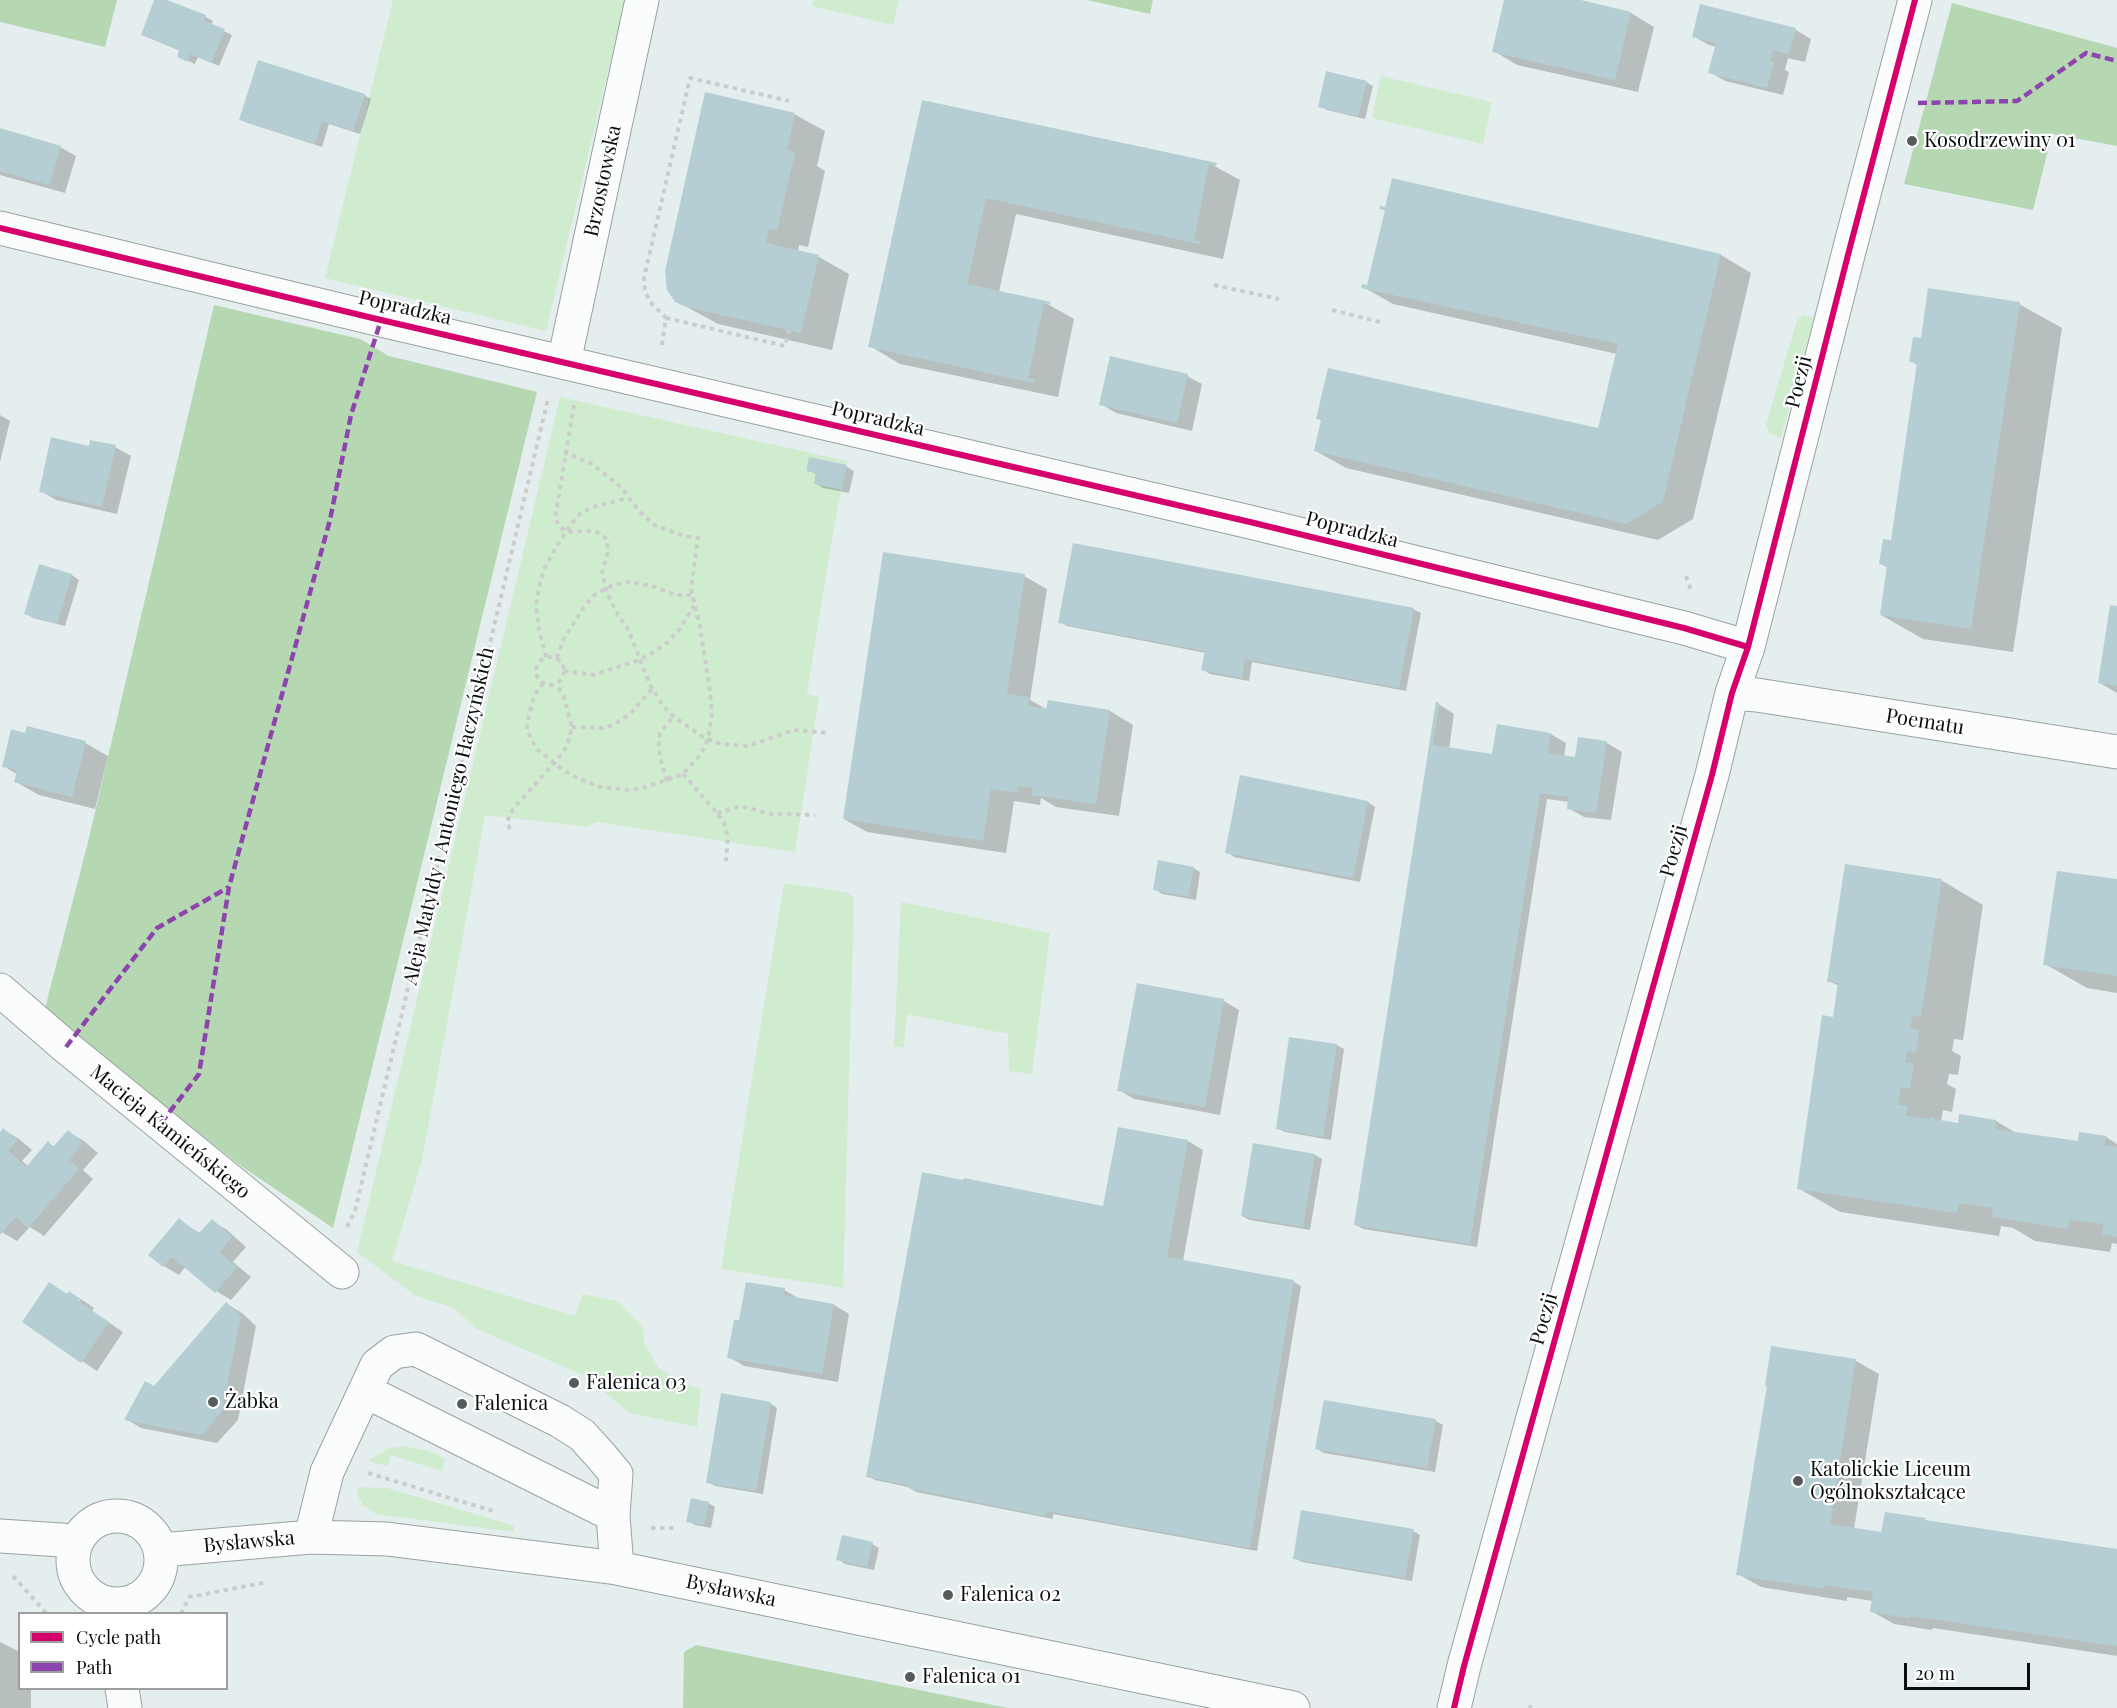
<!DOCTYPE html>
<html>
<head>
<meta charset="utf-8">
<style>
	body { margin:0 }
	#map { position:relative; width:2117px; height:1708px; overflow:hidden; background:#e5eeee; font-family:"Playfair Display",serif }
	canvas { display:block }
	.legend { position:absolute; left:18px; top:1612px; width:210px; height:78px; box-sizing:border-box; background:#fff; border:2px solid #9d9f9f; margin:0; padding:8px 10px; list-style:none; font-size:18px; color:#090e0e }
	.legend li { display:flex; align-items:center; gap:12px; height:30px }
	.legend b { width:30px; border:2px solid #9d9f9f }
	.scale { position:absolute; left:1904px; top:1663px; width:126px; height:27px; box-sizing:border-box; border:3px solid #090e0e; border-top:0; padding-left:8px; font-size:18px; line-height:21px; white-space:nowrap; color:#090e0e; -webkit-text-stroke:4px #fff; paint-order:stroke }
</style>
</head>
<body>
<div id="map">
<canvas width="2117" height="1708"></canvas>
<ul class="legend">
<li><b style="height:8px;background:#d6006c"></b>Cycle path</li>
<li><b style="height:8px;background:#8e44ad"></b>Path</li>
</ul>
<div class="scale">20 m</div>
</div>
<script>
const ctx = document.querySelector('canvas').getContext('2d');
ctx.lineJoin = 'round';
function fill(path, color) {
  ctx.fillStyle = color;
  ctx.fill(path, 'evenodd');
}
function toPath(rows) {
  const path = new Path2D();
  for (const r of rows) {
    if (r.length === 3) {
      path.moveTo(r[0] + r[2], r[1]);
      path.arc(r[0], r[1], r[2], 0, 2 * Math.PI);
      continue;
    }
    path.moveTo(r[0], r[1]);
    for (let i = 2; i < r.length; i += 2) path.lineTo(r[i], r[i + 1]);
  }
  return path;
}
function stroke(path, color, width, dash) {
  ctx.strokeStyle = color;
  ctx.lineWidth = width;
  ctx.lineCap = dash ? 'butt' : 'round';
  ctx.setLineDash(dash || []);
  ctx.stroke(path);
}
function drawText(font, color, halo, rows, align = 'center') {
  ctx.font = font + ' "Playfair Display",serif';
  ctx.lineWidth = 4.5;
  ctx.setLineDash([]);
  ctx.textBaseline = 'middle';
  ctx.strokeStyle = halo;
  ctx.fillStyle = color;
  for (const [text, x, y, turn = 0] of rows) {
    ctx.save();
    ctx.translate(x, y);
    ctx.rotate((+turn || 0) * Math.PI / 180);
    ctx.textAlign = isNaN(turn) ? turn : align;
    if (halo) ctx.strokeText(text, 0, 0);
    ctx.fillText(text, 0, 0);
    ctx.restore();
  }
}
fill(toPath([
	[393,0,625,0,546,331,325,278],
	[814,0,899,0,893,25,812,6],
	[1381,76,1492,102,1483,144,1372,118],
	[1803,315,1814,318,1781,438,1770,434,1766,425,1797,320],
	[560,397,847,461,831,544,807,694,819,697,795,852,596,822,588,827,485,815,422,1160,392,1261,575,1316,583,1294,618,1301,643,1327,644,1343,658,1367,678,1382,701,1389,697,1427,630,1413,583,1375,477,1329,454,1308,416,1296,357,1252],
	[784,883,838,891,848,893,854,898,843,1288,721,1269],
	[901,902,1050,933,1032,1074,1009,1071,1008,1034,907,1014,904,1048,894,1046],
	[403,1446,429,1451,445,1459,442,1471,391,1455,388,1466,368,1461,389,1448],
	[357,1487,387,1488,515,1526,514,1532,376,1514,363,1505,358,1496]
]), '#d0eccf');
fill(toPath([
	[0,0,117,0,105,47,0,22],
	[1087,0,1153,0,1150,14],
	[1952,3,2117,48,2117,146,2052,134,2033,210,1904,184],
	[214,305,360,339,389,356,537,392,333,1228,241,1166,44,1012,88,842],
	[696,1645,1008,1708,683,1708,684,1652]
]), '#b5d8b3');
fill(toPath([
	[156,0,163,0,206,17,213,21,211,25,232,35,219,66,198,57,195,64,186,60,180,51,150,38],
	[1506,0,1574,0,1631,13,1654,27,1638,92,1517,65,1494,51],
	[1796,30,1811,39,1805,62,1788,58,1785,70,1789,72,1783,95,1725,81,1710,72,1716,47,1709,45,1693,36],
	[1366,82,1373,86,1365,119,1327,110,1320,106],
	[364,95,371,99,360,134,329,124,322,147,248,123,241,119],
	[923,102,1209,163,1240,180,1223,259,1016,214,999,292,1044,302,1074,319,1058,397,900,364,870,346],
	[794,114,825,131,817,166,825,171,808,247,799,245,798,252,819,257,849,274,832,350,718,324,676,301,666,284,666,271],
	[0,130,60,147,76,156,65,193,0,175],
	[1381,208,1721,255,1751,273,1693,519,1658,540,1346,468,1316,451,1323,421,1318,418,1599,430,1617,354,1393,304,1363,287,1368,287,1386,211],
	[2019,304,2062,328,2013,652,1923,639,1881,615,1888,568,1881,564,1892,542,1918,366,1911,361,1922,340],
	[1187,376,1202,384,1192,431,1116,413,1101,404],
	[0,415,10,421,0,462],
	[115,447,131,456,117,514,56,500,41,491,90,448],
	[847,467,854,471,849,493,823,488,815,483,818,475,808,470],
	[40,566,72,575,79,580,65,626,33,618,26,613],
	[1024,576,1047,589,1030,700,1048,710,1049,702,1110,711,1133,725,1119,816,1056,807,1041,798,1040,805,1014,801,1006,853,867,832,844,819],
	[2117,608,2117,693,2100,683],
	[1413,609,1421,613,1406,691,1252,662,1249,681,1210,674,1203,670,1206,653,1067,626,1060,622],
	[1437,703,1454,714,1449,749,1493,756,1551,734,1566,743,1564,757,1576,759,1607,743,1622,752,1611,820,1584,817,1568,808,1569,802,1547,799,1477,1247,1363,1229,1356,1225],
	[85,743,108,756,95,809,39,795,16,782,17,774,3,766],
	[1242,777,1368,802,1375,807,1360,882,1234,857,1227,852],
	[1193,868,1200,872,1196,900,1162,894,1155,889],
	[1941,880,1983,905,1963,1040,1954,1039,1952,1051,1961,1056,1958,1075,1949,1074,1947,1084,1956,1089,1952,1112,1943,1110,1941,1122,1959,1125,1996,1121,2018,1134,2079,1143,2106,1137,2117,1144,2117,1244,2112,1243,2110,1252,2035,1241,2013,1228,2001,1226,1999,1236,1840,1212,1798,1188,1834,1018,1839,986,1829,981],
	[2117,881,2117,993,2087,988,2045,964],
	[1138,985,1224,1001,1239,1010,1220,1115,1134,1099,1119,1090],
	[1291,1039,1337,1045,1344,1049,1331,1140,1285,1132,1277,1128],
	[4,1130,19,1139,32,1150,22,1161,28,1166,48,1143,55,1147,68,1132,84,1141,98,1153,83,1170,93,1179,44,1236,30,1227,17,1241,0,1231,0,1134],
	[1188,1141,1203,1150,1183,1261,1294,1282,1301,1286,1257,1551,1053,1514,1053,1519,916,1492,908,1487,875,1480,868,1476,1104,1207],
	[1255,1145,1315,1155,1322,1159,1310,1230,1250,1220,1242,1216],
	[179,1220,201,1234,212,1221,227,1230,246,1247,233,1262,251,1277,231,1300,216,1291,186,1266,179,1275,164,1266],
	[784,1290,800,1299,834,1305,849,1314,838,1382,744,1366,729,1357],
	[70,1293,80,1299,78,1299,74,1307,81,1299,94,1308,92,1311,123,1332,97,1371,24,1322],
	[227,1304,242,1313,256,1326,238,1420,217,1443,141,1428,126,1419],
	[1772,1347,1856,1361,1879,1374,1854,1529,1882,1534,1886,1514,1925,1520,1930,1523,2117,1551,2117,1656,1933,1628,1932,1630,1894,1624,1871,1611,1873,1601,1847,1597,1847,1601,1761,1587,1738,1574,1769,1387],
	[770,1403,777,1408,763,1494,715,1486,708,1482],
	[1436,1421,1443,1425,1435,1472,1324,1453,1317,1449],
	[708,1503,715,1507,711,1528,695,1525,688,1521],
	[1413,1531,1420,1535,1412,1581,1302,1562,1295,1558],
	[872,1544,879,1548,874,1570,845,1564,838,1559],
	[0,1642,20,1652,20,1688,31,1688,31,1708,0,1708]
]), '#0003');
fill(toPath([
	[154,0,167,0,206,15,204,21,225,29,211,63,190,54,188,62,177,57,179,50,141,35],
	[1504,0,1581,0,1631,12,1615,80,1492,52],
	[1700,4,1796,28,1789,54,1773,50,1770,61,1774,62,1767,88,1708,73,1716,43,1692,37],
	[258,60,365,94,353,131,322,121,315,144,239,120],
	[1326,71,1367,81,1358,116,1318,107],
	[705,92,795,113,787,150,795,152,777,231,769,228,766,243,819,255,801,333,686,307,675,302,667,290,665,271],
	[922,100,1217,163,1216,166,1209,164,1194,240,1200,241,1199,244,986,198,967,284,1051,302,1050,304,1044,303,1028,378,1035,380,1034,383,868,347],
	[0,128,61,146,49,185,0,171],
	[1392,178,1721,254,1663,501,1627,524,1314,451,1321,420,1316,419,1328,368,1598,428,1618,344,1361,288,1362,284,1367,285,1385,210,1379,209,1380,206,1385,207],
	[1928,288,2020,302,1971,629,1880,615,1887,566,1879,564,1883,539,1891,540,1917,363,1909,362,1913,337,1921,338],
	[1110,356,1188,374,1177,423,1099,405],
	[51,437,89,446,90,440,116,445,102,507,39,492],
	[809,457,847,465,842,490,814,484,816,473,806,471],
	[1073,543,1414,608,1399,688,1245,659,1242,678,1201,670,1205,651,1058,623],
	[883,552,1025,574,1007,694,1029,697,1028,706,1046,709,1048,700,1110,710,1096,804,1032,795,1033,788,1018,786,1017,793,991,789,983,841,843,819],
	[39,564,72,574,57,624,24,614],
	[2110,605,2117,606,2117,686,2098,683],
	[1436,701,1439,703,1433,745,1492,754,1497,724,1551,733,1548,753,1575,757,1578,737,1607,741,1596,813,1567,809,1568,797,1540,793,1470,1244,1354,1225],
	[27,726,86,741,72,797,14,782,17,770,2,767,11,729,25,733],
	[1240,775,1368,801,1353,878,1225,853],
	[1158,860,1194,867,1188,897,1153,890],
	[1845,864,1942,879,1921,1017,1912,1016,1910,1028,1919,1030,1916,1052,1907,1051,1905,1062,1914,1063,1910,1089,1901,1087,1898,1105,1908,1106,1906,1116,1930,1119,1931,1117,1934,1117,1934,1119,1958,1123,1959,1114,1996,1120,1995,1129,2078,1141,2079,1132,2107,1136,2104,1145,2117,1147,2117,1237,2102,1234,2104,1224,2069,1220,2068,1229,1992,1217,1993,1208,1959,1203,1957,1213,1797,1189,1822,1015,1833,1017,1838,983,1827,982],
	[2057,871,2117,879,2117,976,2043,965],
	[1137,983,1224,999,1205,1107,1117,1091],
	[1289,1037,1337,1044,1323,1137,1276,1129],
	[1118,1127,1188,1140,1167,1257,1294,1280,1250,1548,1046,1511,1045,1516,908,1488,908,1485,866,1477,922,1172,963,1180,964,1178,1103,1206],
	[3,1128,17,1140,8,1151,26,1167,48,1141,53,1147,68,1130,83,1143,69,1160,79,1169,28,1228,16,1217,0,1235,0,1132],
	[1253,1143,1315,1154,1303,1227,1241,1216],
	[179,1218,198,1234,212,1219,232,1237,219,1252,237,1267,215,1293,172,1257,163,1267,148,1255],
	[49,1282,67,1294,69,1291,80,1299,78,1301,109,1322,81,1363,22,1322],
	[746,1282,785,1288,784,1295,834,1304,822,1374,727,1358,734,1320,739,1320],
	[226,1302,241,1316,222,1411,202,1435,124,1420,145,1381,154,1386],
	[1771,1346,1856,1359,1830,1524,1881,1532,1885,1512,1926,1518,1925,1520,2117,1549,2117,1646,1910,1616,1909,1618,1870,1612,1873,1592,1824,1585,1824,1589,1736,1575,1767,1386,1765,1386],
	[721,1393,771,1402,756,1491,706,1483],
	[1324,1400,1436,1419,1427,1468,1315,1449],
	[691,1498,709,1502,704,1525,686,1522],
	[1301,1510,1414,1529,1405,1578,1293,1559],
	[842,1535,873,1542,867,1567,836,1560]
]), '#b5ced4');
const minor = toPath([
	[0,228,381,320,1250,522,1684,628,1748,647],
	[564,362,642,0],
	[1732,693,1757,695,2117,752],
	[0,990,66,1047,342,1272],
	[365,1391,613,1515],
	[117,1560,44],
	[0,1536,76,1541],
	[311,1537,327,1472,377,1365,394,1352,416,1349,560,1421,582,1435,601,1456,616,1474,613,1515,617,1568],
	[161,1550,311,1537,387,1539,617,1568,1293,1708],
	[122,1688,125,1708],
	[1454,1708,1464,1666,1712,775,1732,693,1748,647,1849,251,1915,0]
]);
stroke(minor, '#9aa1a1', 35);
stroke(toPath([
	[1214,285,1279,299],
	[1332,310,1380,322],
	[666,318,785,346,789,330],
	[662,345,666,318,652,304,645,292,644,278,690,78,789,101],
	[574,405,555,518,559,526,567,532,592,531,599,533,607,539,608,551,602,573,607,593,618,615,628,629,650,685,663,706,673,716,703,737,721,744,748,746,794,730,828,733],
	[1686,576,1691,590],
	[550,671,14],
	[546,657,539,630,536,606,539,587,544,569,558,544,575,519,582,512,596,506,628,498],
	[557,658,563,640,584,607,593,596,606,588,618,584,630,582,652,586,675,595,692,595],
	[564,671,593,675,639,660,654,652,668,642,679,630,694,606],
	[543,683,534,696,528,720,527,728,531,739,538,750,563,770,575,777,600,787,629,790,646,787,683,774,701,754,708,739,712,714,710,691,700,627,691,589,698,538,684,536,654,525,639,511,621,487,611,479,590,463,565,453],
	[572,727,602,728,613,725,630,714,652,689],
	[683,774,717,813,724,823,728,837,726,861],
	[667,781,660,757,659,745,660,733,673,716],
	[717,813,741,806,771,814,815,815],
	[510,829,507,822,513,809,563,753,568,743,572,727,564,697,556,684],
	[347,1227,355,1211,548,399],
	[368,1473,493,1511],
	[651,1528,674,1528],
	[13,1576,47,1614],
	[181,1614,189,1597,268,1582],
	[1530,1708,1531,1705]
]), '#cbcdcd', 4, [4.5, 4.5]);
stroke(minor, '#fbfcfc', 33);
stroke(toPath([
	[1918,103,2017,101,2086,53,2117,61],
	[66,1047,157,928,229,887],
	[161,1123,199,1074,229,887,330,520,351,415,381,320]
]), '#8e44ad', 4.5, [9, 4.5]);
stroke(toPath([
	[0,228,381,320,1250,522,1684,628,1748,647],
	[1454,1708,1464,1666,1712,775,1732,693,1748,647,1849,251,1915,0]
]), '#d6006c', 6);
for (const [x, y, r, color] of [
	[1912,141,6,"#565c5c"],
	[574,1383,6,"#565c5c"],
	[213,1402,6,"#565c5c"],
	[462,1404,6,"#565c5c"],
	[1798,1481,6,"#565c5c"],
	[948,1595,6,"#565c5c"],
	[910,1677,6,"#565c5c"]
]) {
  const dot = new Path2D();
  dot.arc(x, y, r, 0, 2 * Math.PI);
  ctx.fillStyle = color;
  ctx.fill(dot);
  stroke(dot, '#fff', 2);
}
drawText('20px', '#090e0e', '#fff', [
	["Kosodrzewiny 01",1924,141],
	["Falenica 03",586,1383],
	["Żabka",225,1402],
	["Falenica",474,1404],
	["Katolickie Liceum",1810,1470],
	["Ogólnokształcące",1810,1493],
	["Falenica 02",960,1595],
	["Falenica 01",922,1677]
], 'left');
drawText('20px', '#090e0e', '#fff', [
	["Brzostowska",603,181,-78],
	["Popradzka",405,308,13],
	["Poezji",1799,382,-76],
	["Popradzka",878,419,13],
	["Popradzka",1352,530,14],
	["Poematu",1925,722,9],
	["Aleja Matyldy i Antoniego Haczyńskich",449,816,-77],
	["Poezji",1674,851,-74],
	["Macieja Kamieńskiego",170,1132,39],
	["Poezji",1544,1319,-74],
	["Bysławska",249,1542,-5],
	["Bysławska",731,1591,12]
]);
</script>
</body>
</html>
